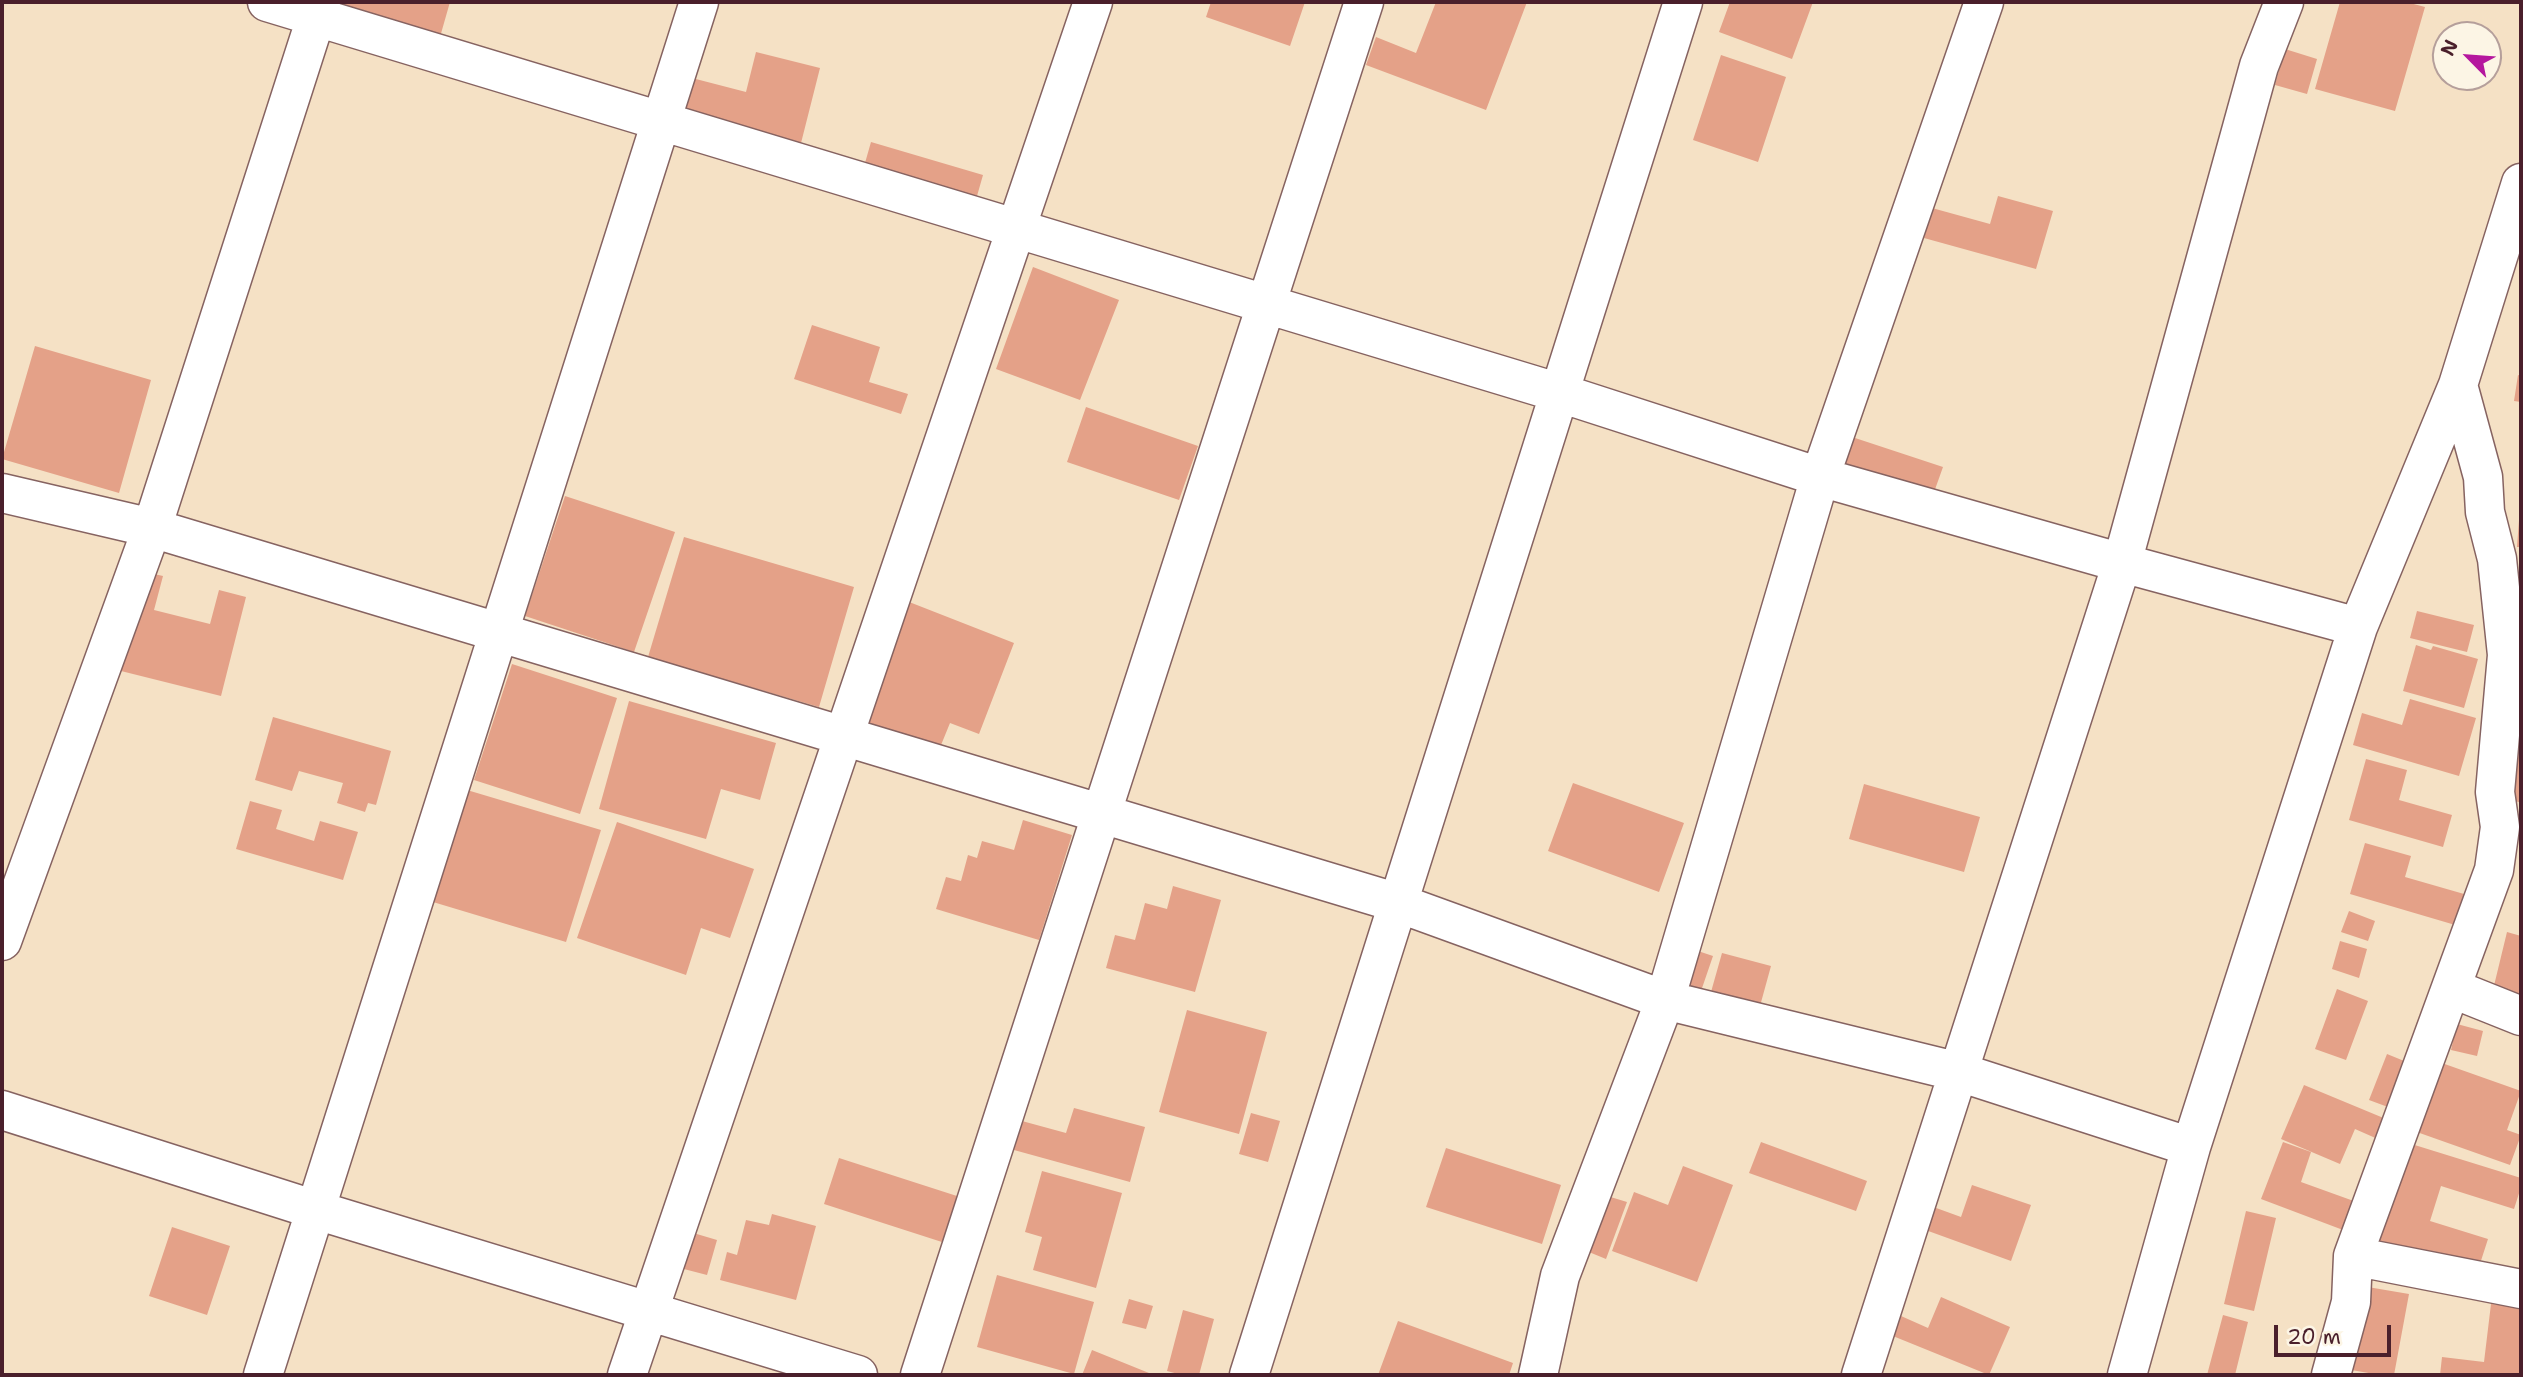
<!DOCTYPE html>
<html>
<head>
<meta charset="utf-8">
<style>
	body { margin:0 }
	#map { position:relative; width:2523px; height:1377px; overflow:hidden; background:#f5e1c5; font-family:"Shantell Sans",sans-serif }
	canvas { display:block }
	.frame { position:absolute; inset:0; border:4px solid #4a1f2b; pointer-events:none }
	.north { position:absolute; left:2432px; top:21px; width:70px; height:70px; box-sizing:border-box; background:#fcf5e5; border:2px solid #b59f9b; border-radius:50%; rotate:295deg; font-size:19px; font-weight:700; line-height:28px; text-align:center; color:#4a1f2b }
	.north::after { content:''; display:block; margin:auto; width:24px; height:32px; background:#b5179e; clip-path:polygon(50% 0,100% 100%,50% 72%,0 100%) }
	.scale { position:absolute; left:2274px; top:1325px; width:117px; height:32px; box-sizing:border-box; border:4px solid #4a1f2b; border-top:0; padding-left:9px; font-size:21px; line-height:24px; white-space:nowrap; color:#4a1f2b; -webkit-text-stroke:5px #fcf5e5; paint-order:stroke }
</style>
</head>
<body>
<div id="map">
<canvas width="2523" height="1377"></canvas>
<div class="frame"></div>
<div class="north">N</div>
<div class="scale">20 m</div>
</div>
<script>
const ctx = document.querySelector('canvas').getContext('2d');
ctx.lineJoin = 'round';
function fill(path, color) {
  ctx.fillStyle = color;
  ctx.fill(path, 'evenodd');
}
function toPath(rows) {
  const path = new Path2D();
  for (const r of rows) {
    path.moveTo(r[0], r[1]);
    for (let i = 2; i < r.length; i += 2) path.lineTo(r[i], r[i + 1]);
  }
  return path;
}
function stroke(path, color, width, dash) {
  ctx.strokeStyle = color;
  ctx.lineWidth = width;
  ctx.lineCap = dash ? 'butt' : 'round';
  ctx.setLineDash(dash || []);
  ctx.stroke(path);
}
fill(toPath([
	[327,2,450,2,438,44],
	[1211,2,1305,2,1290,46,1206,17],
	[1436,2,1527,2,1486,110,1366,65,1376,37,1416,53],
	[1730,2,1813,2,1792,59,1719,32],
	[2340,2,2406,2,2425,7,2395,111,2315,89],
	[2285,49,2317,59,2307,94,2275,85],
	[756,52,820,68,800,147,682,117,692,78,746,92],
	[1721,55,1786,77,1758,162,1693,140],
	[871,142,983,175,975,203,863,170],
	[1998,196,2053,211,2036,269,1924,238,1932,208,1990,224],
	[1033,267,1119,300,1080,400,996,369],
	[812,325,880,347,869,382,908,394,901,414,794,379],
	[35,346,151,380,119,493,2,459],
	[2518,375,2521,376,2521,402,2514,401],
	[1086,407,1198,446,1179,500,1067,462],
	[1846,435,1943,467,1933,495,1837,464],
	[565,496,675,532,634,652,525,616],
	[2519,520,2521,520,2521,547,2517,547],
	[684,537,854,587,819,707,648,657],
	[145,572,163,576,154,610,210,624,219,590,246,597,221,696,121,671],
	[899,598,1014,643,979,734,950,723,939,750,853,717],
	[2417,611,2474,625,2467,652,2410,638],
	[2416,645,2431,650,2433,646,2478,659,2464,708,2403,691],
	[512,664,617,698,580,814,474,780],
	[2410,699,2476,718,2459,776,2353,745,2362,713,2402,725],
	[629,701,776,743,760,800,721,789,706,839,599,809],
	[273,717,391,751,376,805,368,803,365,812,337,803,343,783,299,771,292,791,255,780],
	[2521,745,2521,803,2502,796],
	[2366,759,2407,770,2399,800,2452,815,2443,847,2349,820],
	[1573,783,1684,823,1659,892,1548,851],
	[1864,784,1980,817,1964,872,1849,839],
	[467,790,601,830,566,942,433,902],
	[250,801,282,810,276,829,314,841,320,821,358,832,343,880,236,849],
	[1023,820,1072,835,1039,940,936,909,946,877,961,881,968,855,977,858,982,841,1014,850],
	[617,822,754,869,730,938,701,928,686,975,577,938],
	[2365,843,2411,856,2405,877,2471,896,2462,927,2350,894],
	[1173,886,1221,900,1195,992,1106,968,1115,935,1135,940,1145,903,1167,909],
	[2349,911,2375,921,2368,941,2341,932],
	[2507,932,2521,936,2521,1005,2491,998],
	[2340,941,2367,949,2359,978,2332,969],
	[1686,947,1713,956,1700,994,1673,984],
	[1722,953,1771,966,1760,1006,1711,992],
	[2337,989,2368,1001,2346,1060,2315,1049],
	[1187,1010,1267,1032,1239,1134,1159,1112],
	[2457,1024,2483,1031,2477,1056,2451,1050],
	[2387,1054,2414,1065,2396,1110,2369,1100],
	[2439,1062,2521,1091,2507,1130,2521,1135,2510,1165,2414,1131],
	[2304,1085,2398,1124,2389,1144,2355,1129,2340,1164,2281,1139],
	[1074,1108,1145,1127,1130,1182,1014,1150,1022,1121,1066,1133],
	[1251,1113,1280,1121,1268,1162,1239,1154],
	[1761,1142,1867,1181,1856,1211,1749,1173],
	[2283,1142,2311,1152,2301,1182,2362,1204,2351,1233,2261,1199],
	[2405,1142,2521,1178,2521,1187,2514,1209,2441,1186,2430,1221,2488,1239,2477,1273,2374,1240],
	[1446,1148,1561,1185,1542,1244,1426,1207],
	[839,1158,960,1197,945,1243,824,1204],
	[1683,1166,1733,1185,1697,1282,1612,1251,1634,1192,1668,1205],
	[1042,1171,1122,1193,1096,1288,1033,1270,1042,1237,1025,1232],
	[1972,1185,2031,1205,2011,1261,1920,1228,1928,1205,1961,1217],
	[1604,1195,1627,1202,1606,1259,1584,1250],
	[2246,1211,2276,1218,2254,1311,2224,1304],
	[772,1214,816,1226,796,1300,720,1280,727,1252,737,1255,746,1220,769,1225],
	[172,1227,230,1246,207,1315,149,1296],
	[690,1232,717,1240,707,1275,680,1268],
	[997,1275,1094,1302,1074,1374,977,1347],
	[2356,1285,2409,1294,2394,1375,2380,1375,2340,1368],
	[1941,1297,2010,1327,1989,1375,1883,1332,1892,1312,1928,1328],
	[1129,1299,1153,1306,1146,1329,1122,1323],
	[2491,1304,2521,1307,2521,1375,2440,1375,2442,1357,2484,1362],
	[1183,1310,1214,1319,1199,1375,1182,1375,1167,1371],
	[2223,1315,2248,1322,2235,1375,2207,1375],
	[1398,1321,1513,1363,1509,1375,1378,1375],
	[1092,1350,1149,1373,1148,1375,1082,1375]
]), '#e4a188');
const street = toPath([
	[267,2,1560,393,1820,477,2122,563,2358,627],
	[2,493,152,528,1398,903,1665,1000,1959,1072,2191,1147],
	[2,941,152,528,321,2],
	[2451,988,2521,1016],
	[2,1110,316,1210,858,1375],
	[2353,1256,2521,1289],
	[263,1375,699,2],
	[627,1375,1093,2],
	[920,1375,1364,2],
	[1249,1375,1683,2],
	[1538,1375,1560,1276,1665,1000,1820,477,1984,2],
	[1861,1375,2122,563,2259,66,2284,2],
	[2127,1375,2191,1147,2358,627,2458,385],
	[2331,1375,2351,1302,2353,1256,2494,870,2500,827,2495,792,2507,655,2497,559,2485,512,2483,477,2458,385,2521,183]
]);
stroke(street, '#866361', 41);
stroke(street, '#fff', 38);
</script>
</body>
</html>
